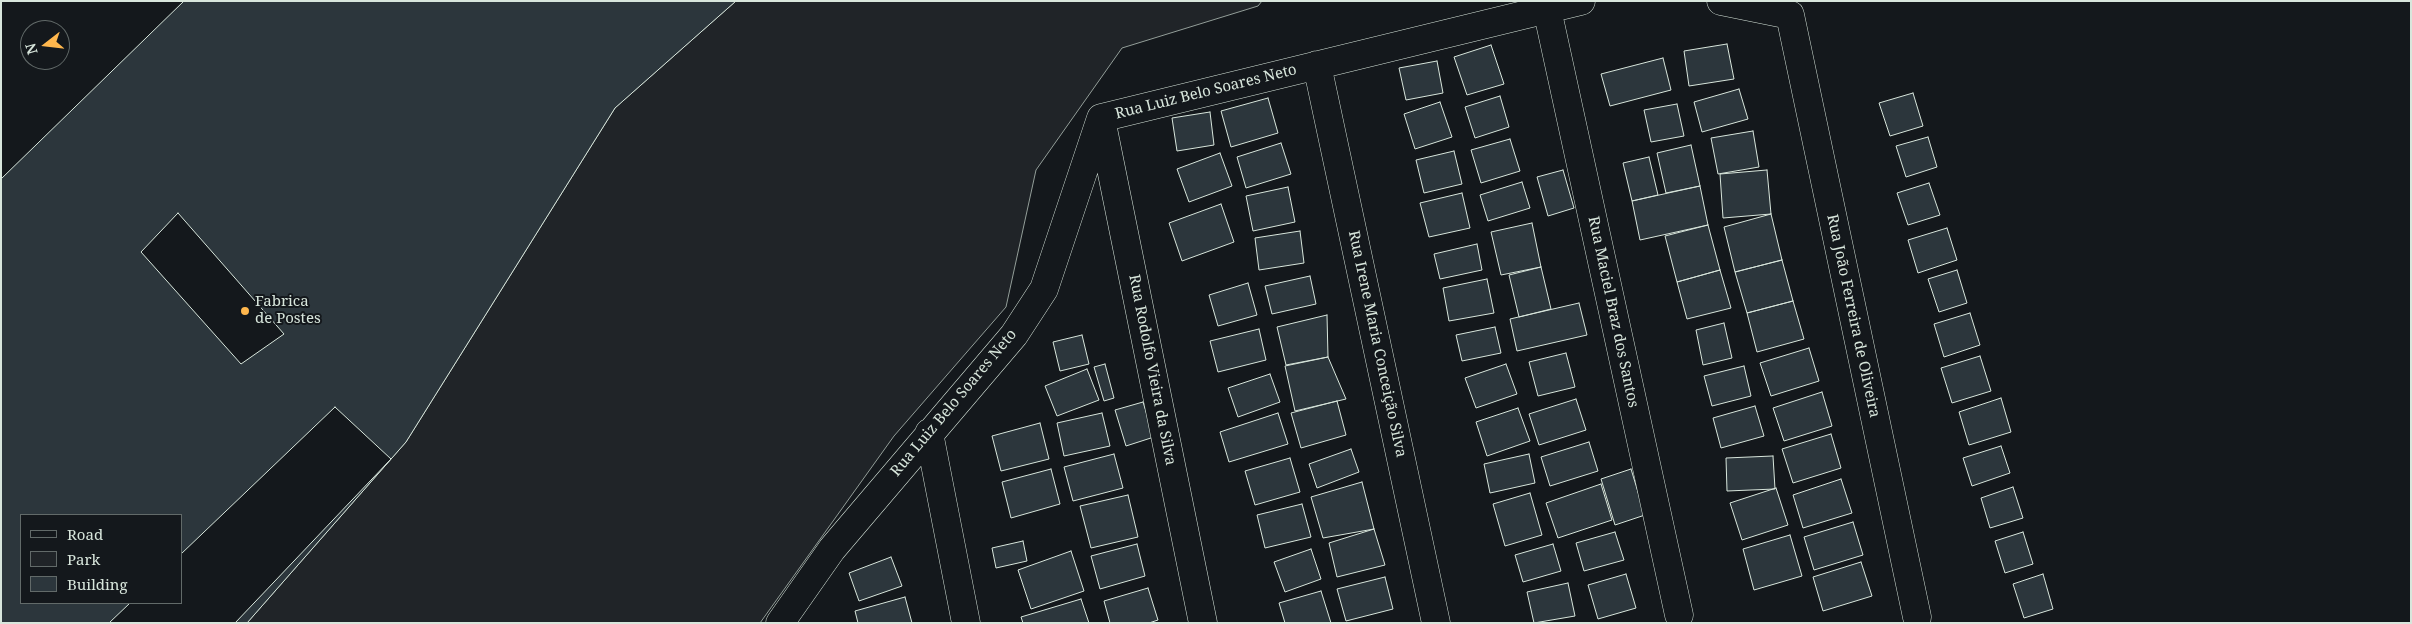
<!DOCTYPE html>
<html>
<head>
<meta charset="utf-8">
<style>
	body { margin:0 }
	#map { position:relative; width:2412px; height:624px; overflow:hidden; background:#14181c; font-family:"Noto Serif",serif }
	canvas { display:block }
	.frame { position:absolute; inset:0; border:2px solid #d8e6dc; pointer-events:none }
	.legend { position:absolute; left:20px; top:514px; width:162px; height:90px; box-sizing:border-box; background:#14181c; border:1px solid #626a69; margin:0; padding:6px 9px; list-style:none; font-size:15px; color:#d8e6dc }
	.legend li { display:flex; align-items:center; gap:10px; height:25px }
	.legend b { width:25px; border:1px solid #626a69 }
	.north { position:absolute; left:20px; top:20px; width:50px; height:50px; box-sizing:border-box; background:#14181c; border:1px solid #626a69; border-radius:50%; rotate:254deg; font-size:14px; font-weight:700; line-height:20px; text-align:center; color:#d8e6dc }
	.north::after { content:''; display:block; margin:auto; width:18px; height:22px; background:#ffb74d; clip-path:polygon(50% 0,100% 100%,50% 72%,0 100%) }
</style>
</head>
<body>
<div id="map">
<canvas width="2412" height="624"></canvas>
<div class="frame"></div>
<ul class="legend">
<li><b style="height:6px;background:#14181c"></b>Road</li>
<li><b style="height:14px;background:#202428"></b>Park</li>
<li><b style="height:14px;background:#2c363c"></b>Building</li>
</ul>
<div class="north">N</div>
</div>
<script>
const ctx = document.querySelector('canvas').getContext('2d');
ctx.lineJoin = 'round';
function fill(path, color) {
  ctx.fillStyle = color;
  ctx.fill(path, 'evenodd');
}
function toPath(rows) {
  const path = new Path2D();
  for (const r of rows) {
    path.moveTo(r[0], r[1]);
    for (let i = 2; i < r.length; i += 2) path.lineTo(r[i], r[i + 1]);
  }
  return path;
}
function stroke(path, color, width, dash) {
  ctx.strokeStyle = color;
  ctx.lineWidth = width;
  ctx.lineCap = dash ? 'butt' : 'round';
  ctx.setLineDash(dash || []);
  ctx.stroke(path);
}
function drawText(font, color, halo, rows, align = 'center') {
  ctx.font = font + ' "Noto Serif",serif';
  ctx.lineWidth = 4;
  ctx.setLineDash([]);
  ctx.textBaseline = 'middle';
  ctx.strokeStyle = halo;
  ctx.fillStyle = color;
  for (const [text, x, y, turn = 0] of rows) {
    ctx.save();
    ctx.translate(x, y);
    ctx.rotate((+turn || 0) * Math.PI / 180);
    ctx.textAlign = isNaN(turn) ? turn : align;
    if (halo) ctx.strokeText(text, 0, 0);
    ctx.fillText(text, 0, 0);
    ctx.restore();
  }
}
const green = toPath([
	[736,1,1262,1,1258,6,1122,48,1036,170,1006,307,894,436,760,623,247,623,406,442,615,108,736,1]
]);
fill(green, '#202428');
stroke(green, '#939e99', 1);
const building = toPath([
	[184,1,736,1,615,108,406,442,247,623,1,623,1,179,184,1],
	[21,515,181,515,181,603,21,603,21,515],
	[1727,44,1734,79,1689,86,1684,51,1727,44],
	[1491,45,1504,84,1467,95,1454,57,1491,45],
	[1663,58,1671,90,1610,106,1601,74,1663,58],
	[1437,61,1443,93,1406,100,1399,68,1437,61],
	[1739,89,1748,119,1702,132,1694,102,1739,89],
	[1913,93,1923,126,1890,136,1879,103,1913,93],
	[1500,96,1509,127,1475,138,1465,107,1500,96],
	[1268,98,1278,133,1231,147,1221,111,1268,98],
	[1440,102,1452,137,1415,149,1404,114,1440,102],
	[1677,104,1684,136,1651,142,1644,110,1677,104],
	[1210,112,1214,145,1177,151,1172,118,1210,112],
	[1753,131,1759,167,1718,174,1711,138,1753,131],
	[1928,137,1937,167,1906,177,1896,146,1928,137],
	[1510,139,1520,171,1481,183,1471,150,1510,139],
	[1281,143,1291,174,1246,188,1237,157,1281,143],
	[1691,145,1700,186,1666,193,1657,153,1691,145],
	[1454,151,1462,184,1424,193,1416,160,1454,151],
	[1220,153,1232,186,1189,202,1177,169,1220,153],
	[1649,157,1658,195,1632,201,1623,163,1649,157],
	[1563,170,1574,208,1548,216,1537,177,1563,170],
	[1767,170,1771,214,1723,218,1720,174,1767,170],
	[1522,182,1530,208,1488,221,1480,195,1522,182],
	[1929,183,1940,215,1908,225,1897,193,1929,183],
	[1700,186,1708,225,1640,240,1632,201,1700,186],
	[1288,187,1295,222,1253,231,1246,196,1288,187],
	[1462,193,1470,228,1429,237,1420,203,1462,193],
	[1221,204,1234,242,1182,261,1169,223,1221,204],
	[178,213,284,334,241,364,141,252,178,213],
	[1771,214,1782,260,1735,272,1724,227,1771,214],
	[1532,223,1541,267,1501,275,1491,232,1532,223],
	[1708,225,1720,270,1677,282,1665,236,1708,225],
	[1947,228,1957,260,1918,273,1908,240,1947,228],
	[1300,231,1304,263,1259,270,1255,238,1300,231],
	[1477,244,1482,270,1440,279,1434,254,1477,244],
	[1782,260,1793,301,1747,313,1735,272,1782,260],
	[1541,267,1551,309,1519,317,1509,275,1541,267],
	[1720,270,1731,308,1687,319,1677,282,1720,270],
	[1957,270,1967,303,1939,312,1928,279,1957,270],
	[1310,276,1316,304,1272,314,1265,286,1310,276],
	[1487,279,1494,313,1449,321,1443,288,1487,279],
	[1248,283,1257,315,1218,326,1209,295,1248,283],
	[1793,301,1804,339,1757,352,1747,313,1793,301],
	[1579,303,1587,335,1517,351,1510,319,1579,303],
	[1970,313,1980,345,1944,357,1934,324,1970,313],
	[1327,315,1328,357,1286,365,1277,327,1327,315],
	[1724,323,1732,358,1703,365,1696,330,1724,323],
	[1495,327,1501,353,1462,361,1456,335,1495,327],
	[1259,329,1266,360,1218,372,1210,341,1259,329],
	[1082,335,1089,364,1060,371,1053,342,1082,335],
	[1809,348,1819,381,1771,396,1760,363,1809,348],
	[1566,353,1575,387,1538,396,1529,362,1566,353],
	[1980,356,1991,391,1952,403,1941,368,1980,356],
	[1328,357,1346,399,1295,411,1285,366,1328,357],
	[1105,364,1114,398,1104,401,1094,367,1105,364],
	[1506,364,1517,394,1476,408,1465,378,1506,364],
	[1744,366,1751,396,1712,406,1704,376,1744,366],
	[1087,369,1099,400,1057,416,1045,386,1087,369],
	[1270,374,1280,402,1238,417,1228,388,1270,374],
	[1822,392,1832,426,1784,441,1773,408,1822,392],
	[2001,398,2011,432,1969,445,1959,412,2001,398],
	[1576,399,1586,430,1539,445,1529,414,1576,399],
	[1337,401,1346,435,1301,448,1291,413,1337,401],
	[1143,402,1154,437,1126,446,1115,410,1143,402],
	[1755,406,1764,436,1721,448,1713,418,1755,406],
	[335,407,391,459,235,623,109,623,130,603,181,603,181,554,335,407],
	[1518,408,1530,441,1487,456,1476,422,1518,408],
	[1102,413,1110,446,1064,456,1057,423,1102,413],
	[1278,413,1288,444,1229,462,1220,432,1278,413],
	[1040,423,1049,459,1001,471,992,436,1040,423],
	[1831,434,1841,468,1793,483,1782,449,1831,434],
	[1589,442,1598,471,1550,486,1541,457,1589,442],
	[2001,446,2010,473,1972,486,1963,458,2001,446],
	[1351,449,1359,472,1317,488,1309,464,1351,449],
	[1114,454,1123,488,1073,501,1064,467,1114,454],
	[1529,454,1535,483,1490,493,1484,464,1529,454],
	[1773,456,1775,489,1727,491,1726,458,1773,456],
	[1290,458,1300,492,1255,505,1245,471,1290,458],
	[1051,469,1060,504,1011,518,1002,482,1051,469],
	[1631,469,1645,515,1615,525,1601,479,1631,469],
	[1841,479,1852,513,1803,528,1793,495,1841,479],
	[1362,482,1374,529,1323,538,1311,497,1362,482],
	[1601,484,1612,520,1558,538,1546,503,1601,484],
	[2013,487,2023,518,1990,528,1981,498,2013,487],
	[1776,488,1788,525,1742,540,1730,503,1776,488],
	[1530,493,1542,535,1505,546,1493,504,1530,493],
	[1128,495,1138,537,1091,548,1080,506,1128,495],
	[1302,504,1311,537,1265,548,1257,515,1302,504],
	[1853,522,1863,555,1814,570,1804,537,1853,522],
	[1374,529,1385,565,1337,577,1329,543,1374,529],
	[1615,532,1624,560,1584,571,1576,543,1615,532],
	[2023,532,2033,564,2005,573,1995,541,2023,532],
	[1790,535,1802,576,1754,590,1743,549,1790,535],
	[1023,541,1027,561,996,568,992,548,1023,541],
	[1137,544,1145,576,1100,589,1091,556,1137,544],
	[1553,544,1561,571,1523,582,1515,555,1553,544],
	[1311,549,1321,579,1285,592,1274,562,1311,549],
	[1071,551,1084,591,1031,609,1018,570,1071,551],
	[891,557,902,586,859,601,849,573,891,557],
	[1861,562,1872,596,1823,611,1813,577,1861,562],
	[1626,574,1636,608,1598,619,1588,585,1626,574],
	[2043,574,2053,609,2024,618,2013,584,2043,574],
	[1385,577,1393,609,1346,621,1337,589,1385,577],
	[1568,583,1575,616,1534,623,1527,592,1568,583],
	[1148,588,1158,620,1149,623,1110,623,1104,601,1148,588],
	[1321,591,1331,623,1285,623,1279,603,1321,591],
	[905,597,912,623,858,623,855,611,905,597],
	[1081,599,1089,623,1023,623,1021,617,1081,599]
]);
fill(building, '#2c363c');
stroke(building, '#d8e6dc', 1);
const minor = toPath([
	[1721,1,1790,15,1917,617],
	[1547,9,1679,615],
	[1317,65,1436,623],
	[1101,119,1203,623],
	[929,433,966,623],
	[780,623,832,549,1014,335,1044,289,1101,118,1581,1]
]);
stroke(minor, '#d8e6dc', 29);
stroke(minor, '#14181c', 28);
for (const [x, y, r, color] of [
	[245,311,5,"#ffb74d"]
]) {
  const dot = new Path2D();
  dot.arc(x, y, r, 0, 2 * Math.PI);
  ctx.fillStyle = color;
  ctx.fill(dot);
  stroke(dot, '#14181c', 2);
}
drawText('15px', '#d8e6dc', '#14181c', [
	["Rua Luiz Belo Soares Neto",1206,92,-14],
	["Rua Maciel Braz dos Santos",1613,312,78],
	["Rua João Ferreira de Oliveira",1853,316,78],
	["Rua Irene Maria Conceição Silva",1377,344,78],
	["Rua Rodolfo Vieira da Silva",1152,370,79],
	["Rua Luiz Belo Soares Neto",954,403,-50]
]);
drawText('15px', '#d8e6dc', '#14181c', [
	["Fabrica",255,302],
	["de Postes",255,319]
], 'left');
</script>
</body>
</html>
